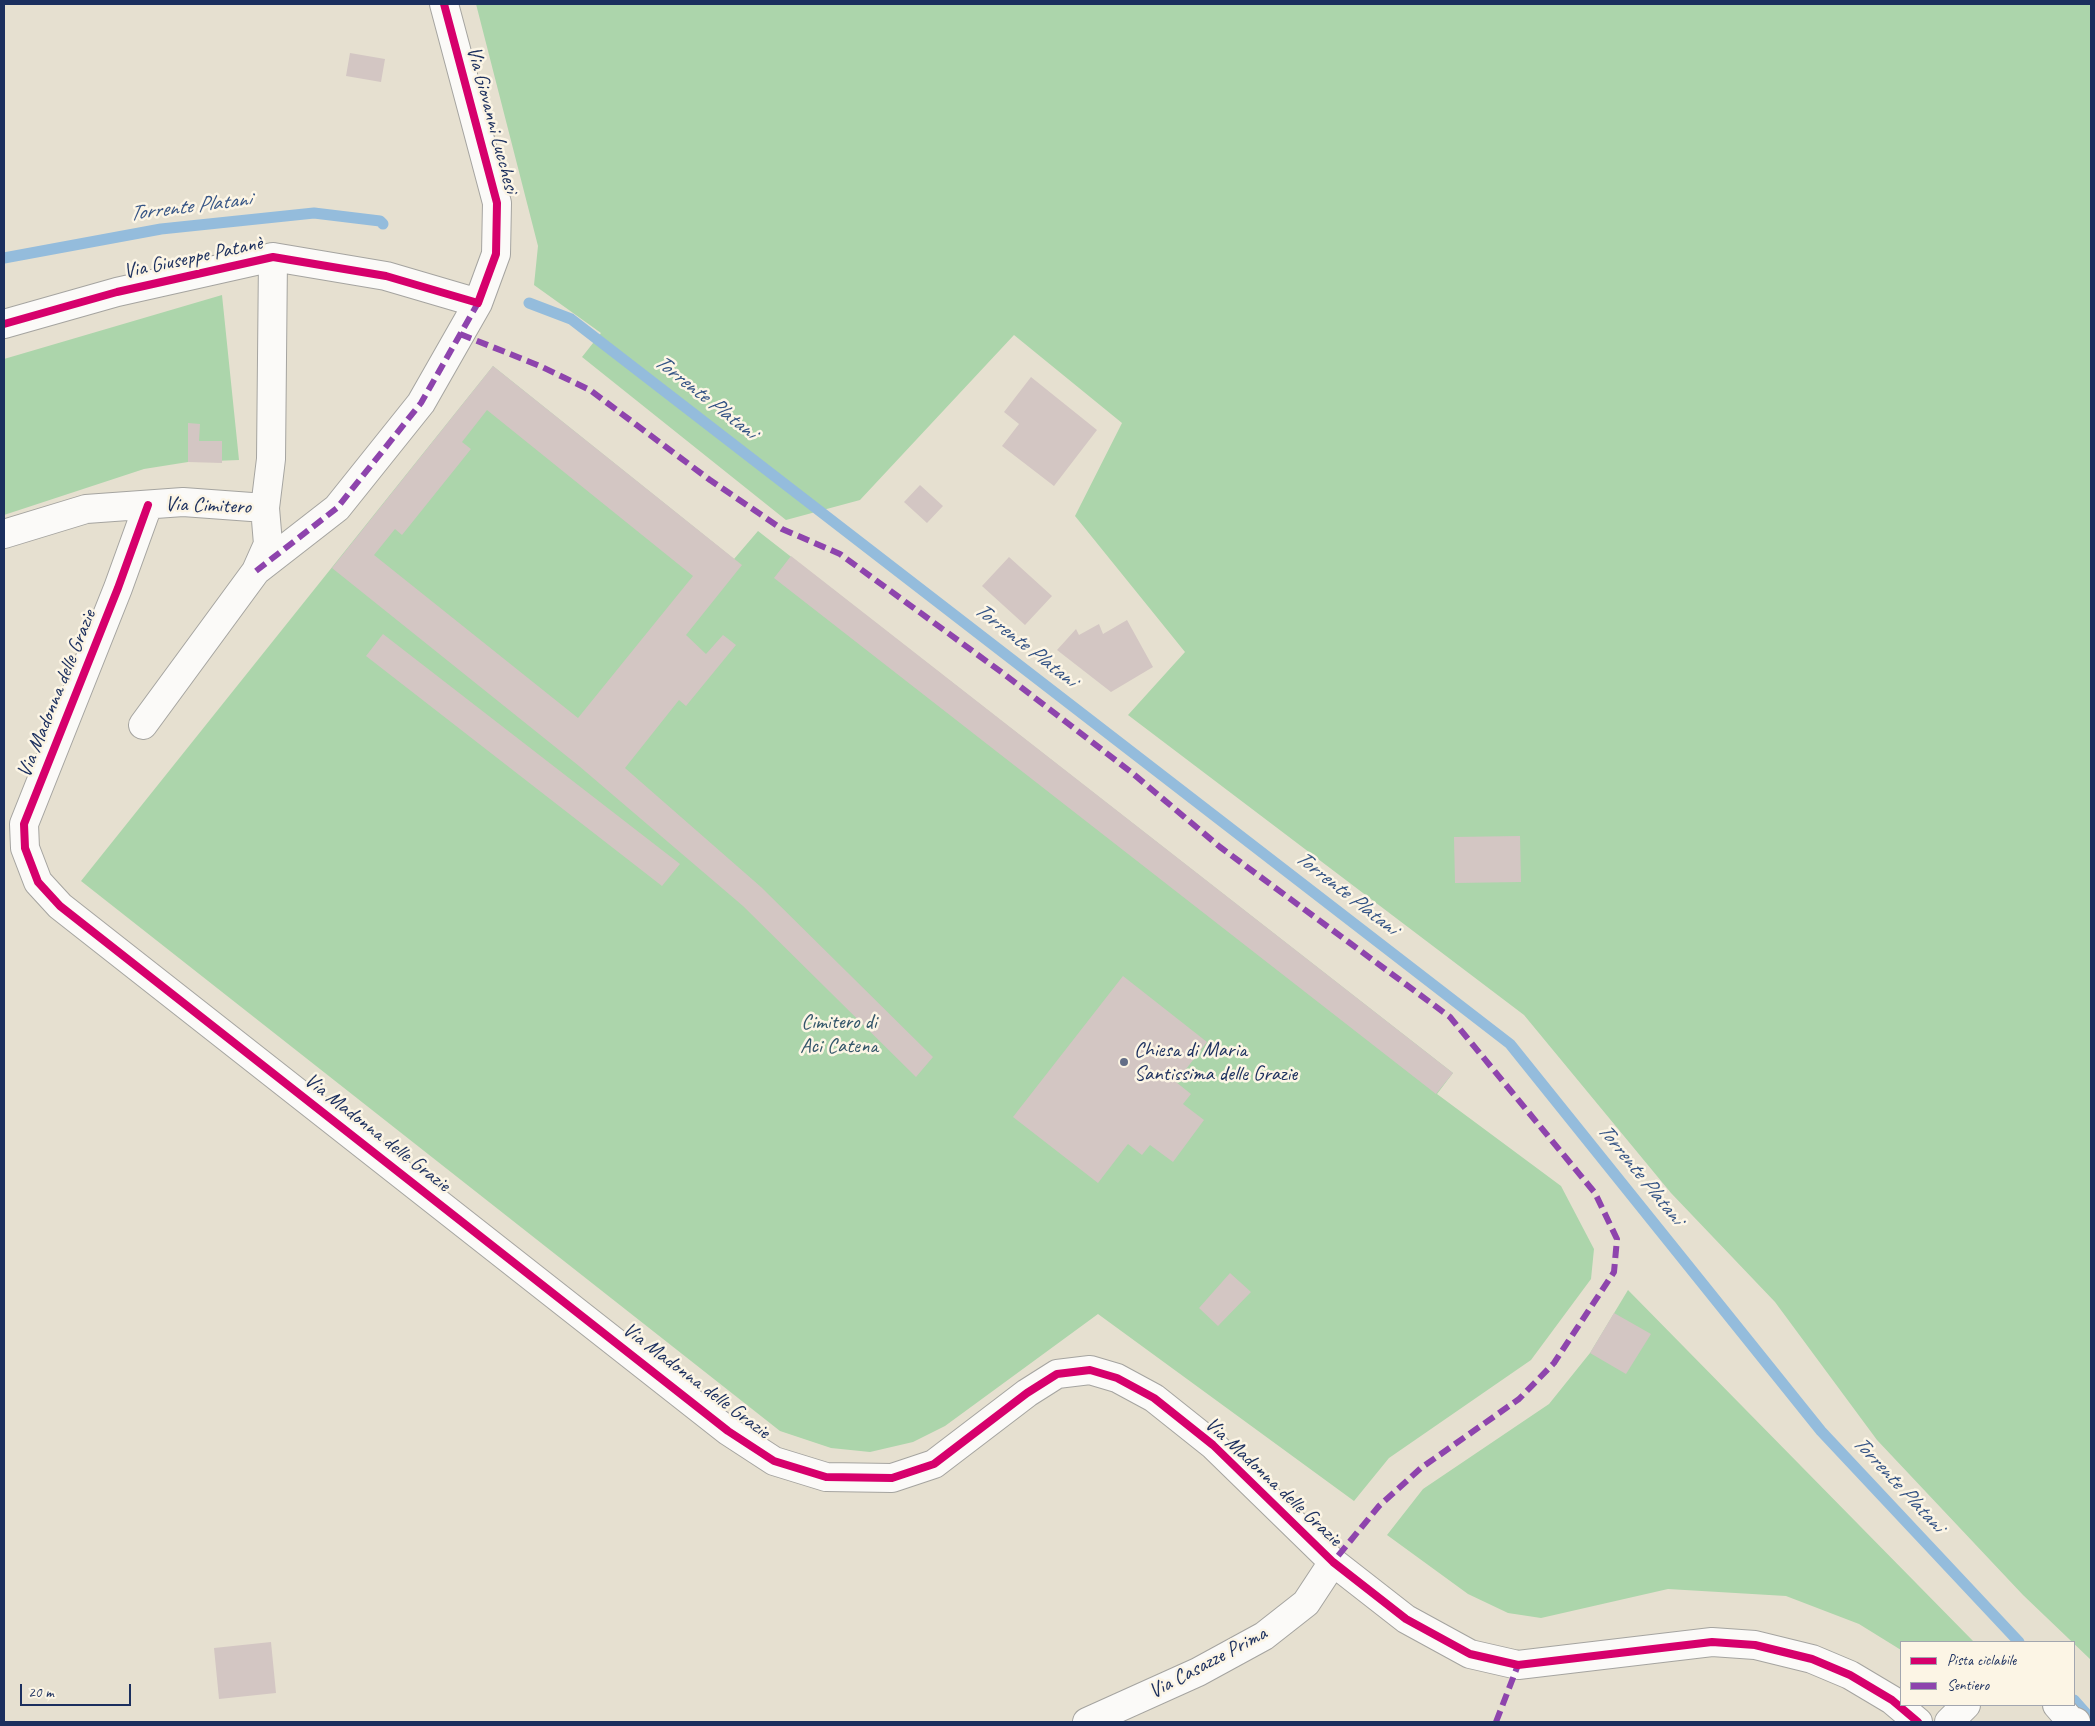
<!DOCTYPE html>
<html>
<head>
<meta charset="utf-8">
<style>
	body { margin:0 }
	#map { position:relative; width:2095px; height:1726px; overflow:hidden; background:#e6e0d0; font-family:Caveat,sans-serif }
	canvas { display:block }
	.frame { position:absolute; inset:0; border:5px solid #1b2f5e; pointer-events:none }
	.legend { position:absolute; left:1900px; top:1641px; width:175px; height:65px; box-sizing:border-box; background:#fcf5e5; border:1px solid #a2a6af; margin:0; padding:6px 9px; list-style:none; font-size:15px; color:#1b2f5e }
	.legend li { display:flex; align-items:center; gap:10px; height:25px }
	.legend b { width:25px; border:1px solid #a2a6af }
	.scale { position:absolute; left:20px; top:1684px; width:111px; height:22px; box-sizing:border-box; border:2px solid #1b2f5e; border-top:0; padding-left:6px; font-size:15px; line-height:18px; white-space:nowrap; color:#1b2f5e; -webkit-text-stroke:4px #fcf5e5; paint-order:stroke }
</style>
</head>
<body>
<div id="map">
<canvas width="2095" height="1726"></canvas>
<div class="frame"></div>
<ul class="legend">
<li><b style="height:6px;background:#d6006c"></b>Pista ciclabile</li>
<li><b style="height:6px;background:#8e44ad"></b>Sentiero</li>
</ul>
<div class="scale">20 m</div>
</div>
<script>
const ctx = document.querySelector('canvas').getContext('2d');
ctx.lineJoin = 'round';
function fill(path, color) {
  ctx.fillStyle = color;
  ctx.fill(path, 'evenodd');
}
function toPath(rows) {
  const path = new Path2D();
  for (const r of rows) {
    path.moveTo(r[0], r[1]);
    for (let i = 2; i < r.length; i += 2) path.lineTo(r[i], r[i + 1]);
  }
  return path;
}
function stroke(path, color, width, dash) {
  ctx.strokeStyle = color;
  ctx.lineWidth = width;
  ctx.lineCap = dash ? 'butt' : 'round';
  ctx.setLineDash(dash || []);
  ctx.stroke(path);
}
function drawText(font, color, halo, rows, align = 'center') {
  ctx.font = font + ' Caveat,sans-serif';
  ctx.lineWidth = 5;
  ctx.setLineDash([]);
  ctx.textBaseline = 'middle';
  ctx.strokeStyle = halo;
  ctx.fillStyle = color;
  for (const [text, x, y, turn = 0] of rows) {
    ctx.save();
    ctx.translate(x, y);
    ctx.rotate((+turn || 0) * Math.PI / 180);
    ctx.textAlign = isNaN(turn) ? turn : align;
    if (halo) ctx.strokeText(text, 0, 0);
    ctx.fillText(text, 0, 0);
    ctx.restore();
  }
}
fill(toPath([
	[476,4,2091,4,2091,1660,2023,1595,1877,1440,1775,1302,1671,1193,1524,1015,1128,715,1185,652,1075,516,1122,423,1014,335,860,500,786,520,582,357,601,333,534,285,538,246],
	[222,295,239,460,188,462,144,469,4,515,4,359],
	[493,366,734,559,758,531,1453,1073,1437,1094,1561,1186,1594,1249,1591,1279,1531,1360,1389,1458,1354,1501,1098,1314,945,1426,913,1442,870,1452,831,1448,780,1431,81,881],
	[1628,1290,1974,1642,1901,1642,1901,1650,1859,1624,1786,1596,1668,1589,1541,1618,1508,1613,1468,1594,1387,1535,1423,1489,1549,1404,1590,1353]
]), '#acd5ab');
stroke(toPath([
	[4,258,161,229,314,213,380,221,383,224],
	[529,303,571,319,1510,1044,1821,1431,2019,1642],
	[2074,1700,2091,1719]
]), '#94bcdc', 11);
fill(toPath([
	[350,53,385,59,381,82,346,76],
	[493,366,742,565,686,635,706,654,723,635,736,645,686,706,679,700,625,768,761,887,933,1057,916,1077,743,906,579,766,332,568],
	[487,410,693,576,578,718,374,555,395,529,402,535,471,449,462,442],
	[1031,377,1097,430,1054,486,1002,446,1019,424,1004,412],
	[188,423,200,424,199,441,222,441,222,463,188,462],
	[920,485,943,506,927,523,904,502],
	[791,556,1453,1073,1436,1094,774,578],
	[1009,557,1052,596,1025,625,982,586],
	[1127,620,1153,667,1111,692,1057,650,1076,629,1079,635,1099,624,1103,634],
	[383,634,680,864,662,886,366,656],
	[1520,836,1521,882,1455,883,1454,837],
	[1123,976,1207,1042,1176,1082,1191,1094,1183,1104,1204,1120,1173,1162,1150,1145,1142,1155,1128,1144,1098,1183,1013,1117],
	[1230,1273,1251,1292,1218,1326,1199,1308],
	[1614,1313,1651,1334,1626,1374,1590,1353],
	[271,1642,276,1693,219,1699,214,1648]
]), '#d3c6c3');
const minor = toPath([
	[4,324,117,292,273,257,386,276,478,303],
	[148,505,118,588,24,824,25,848,38,882,60,906,728,1431,774,1461,826,1477,892,1478,934,1464,1027,1393,1057,1374,1090,1370,1117,1378,1154,1398,1213,1445,1333,1562,1406,1619,1470,1654,1518,1665,1712,1642,1755,1645,1812,1659,1850,1675,1892,1700,1918,1722],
	[4,534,86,509,183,502,265,508],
	[256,571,337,508,421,403,478,303,496,254,497,203,444,4],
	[143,725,256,571,268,544,265,508,271,459,273,257],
	[2057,1705,2070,1720,2076,1722],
	[1087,1722,1198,1672,1264,1636,1306,1603,1333,1562],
	[1949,1722,1966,1705]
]);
stroke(minor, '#a5a4a0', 30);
stroke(minor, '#fbfaf8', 28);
stroke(toPath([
	[460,334,540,366,590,390,710,480,782,529,840,554,1004,674,1131,772,1220,847,1450,1017,1595,1193,1617,1239,1614,1272,1554,1363,1519,1399,1421,1468,1379,1506,1333,1562],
	[256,571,337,508,421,403,478,303],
	[1496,1722,1518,1665]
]), '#8e44ad', 6, [12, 6]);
stroke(toPath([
	[4,324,117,292,273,257,386,276,478,303,496,254,497,203,444,4],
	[148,505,118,588,24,824,25,848,38,882,60,906,728,1431,774,1461,826,1477,892,1478,934,1464,1027,1393,1057,1374,1090,1370,1117,1378,1154,1398,1213,1445,1333,1562,1406,1619,1470,1654,1518,1665,1712,1642,1755,1645,1812,1659,1850,1675,1892,1700,1918,1722]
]), '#d6006c', 8);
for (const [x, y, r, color] of [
	[1124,1062,5,"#626d86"]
]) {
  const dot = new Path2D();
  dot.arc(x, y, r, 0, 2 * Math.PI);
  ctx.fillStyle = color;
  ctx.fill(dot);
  stroke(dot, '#fcf5e5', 2);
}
drawText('21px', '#1b2f5e', '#fcf5e5', [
	["Via Giovanni Lucchesi",492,120,75],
	["Via Giuseppe Patanè",193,258,-12],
	["Via Cimitero",208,506,2],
	["Via Madonna delle Grazie",57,694,-68],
	["Via Madonna delle Grazie",377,1133,38],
	["Via Madonna delle Grazie",696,1381,37],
	["Via Madonna delle Grazie",1273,1482,43],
	["Via Casazze Prima",1208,1663,-28]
]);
drawText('21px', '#33566a', '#fcf5e5', [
	["Cimitero di",839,1022],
	["Aci Catena",839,1046]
]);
drawText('21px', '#1b2f5e', '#fcf5e5', [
	["Chiesa di Maria",1134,1050],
	["Santissima delle Grazie",1134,1074]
], 'left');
drawText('italic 22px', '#355485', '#fcf5e5', [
	["Torrente Platani",190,207,-7],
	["Torrente Platani",705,397,38],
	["Torrente Platani",1025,645,38],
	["Torrente Platani",1346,893,38],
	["Torrente Platani",1640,1174,51],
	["Torrente Platani",1898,1484,47]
]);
</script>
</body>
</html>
